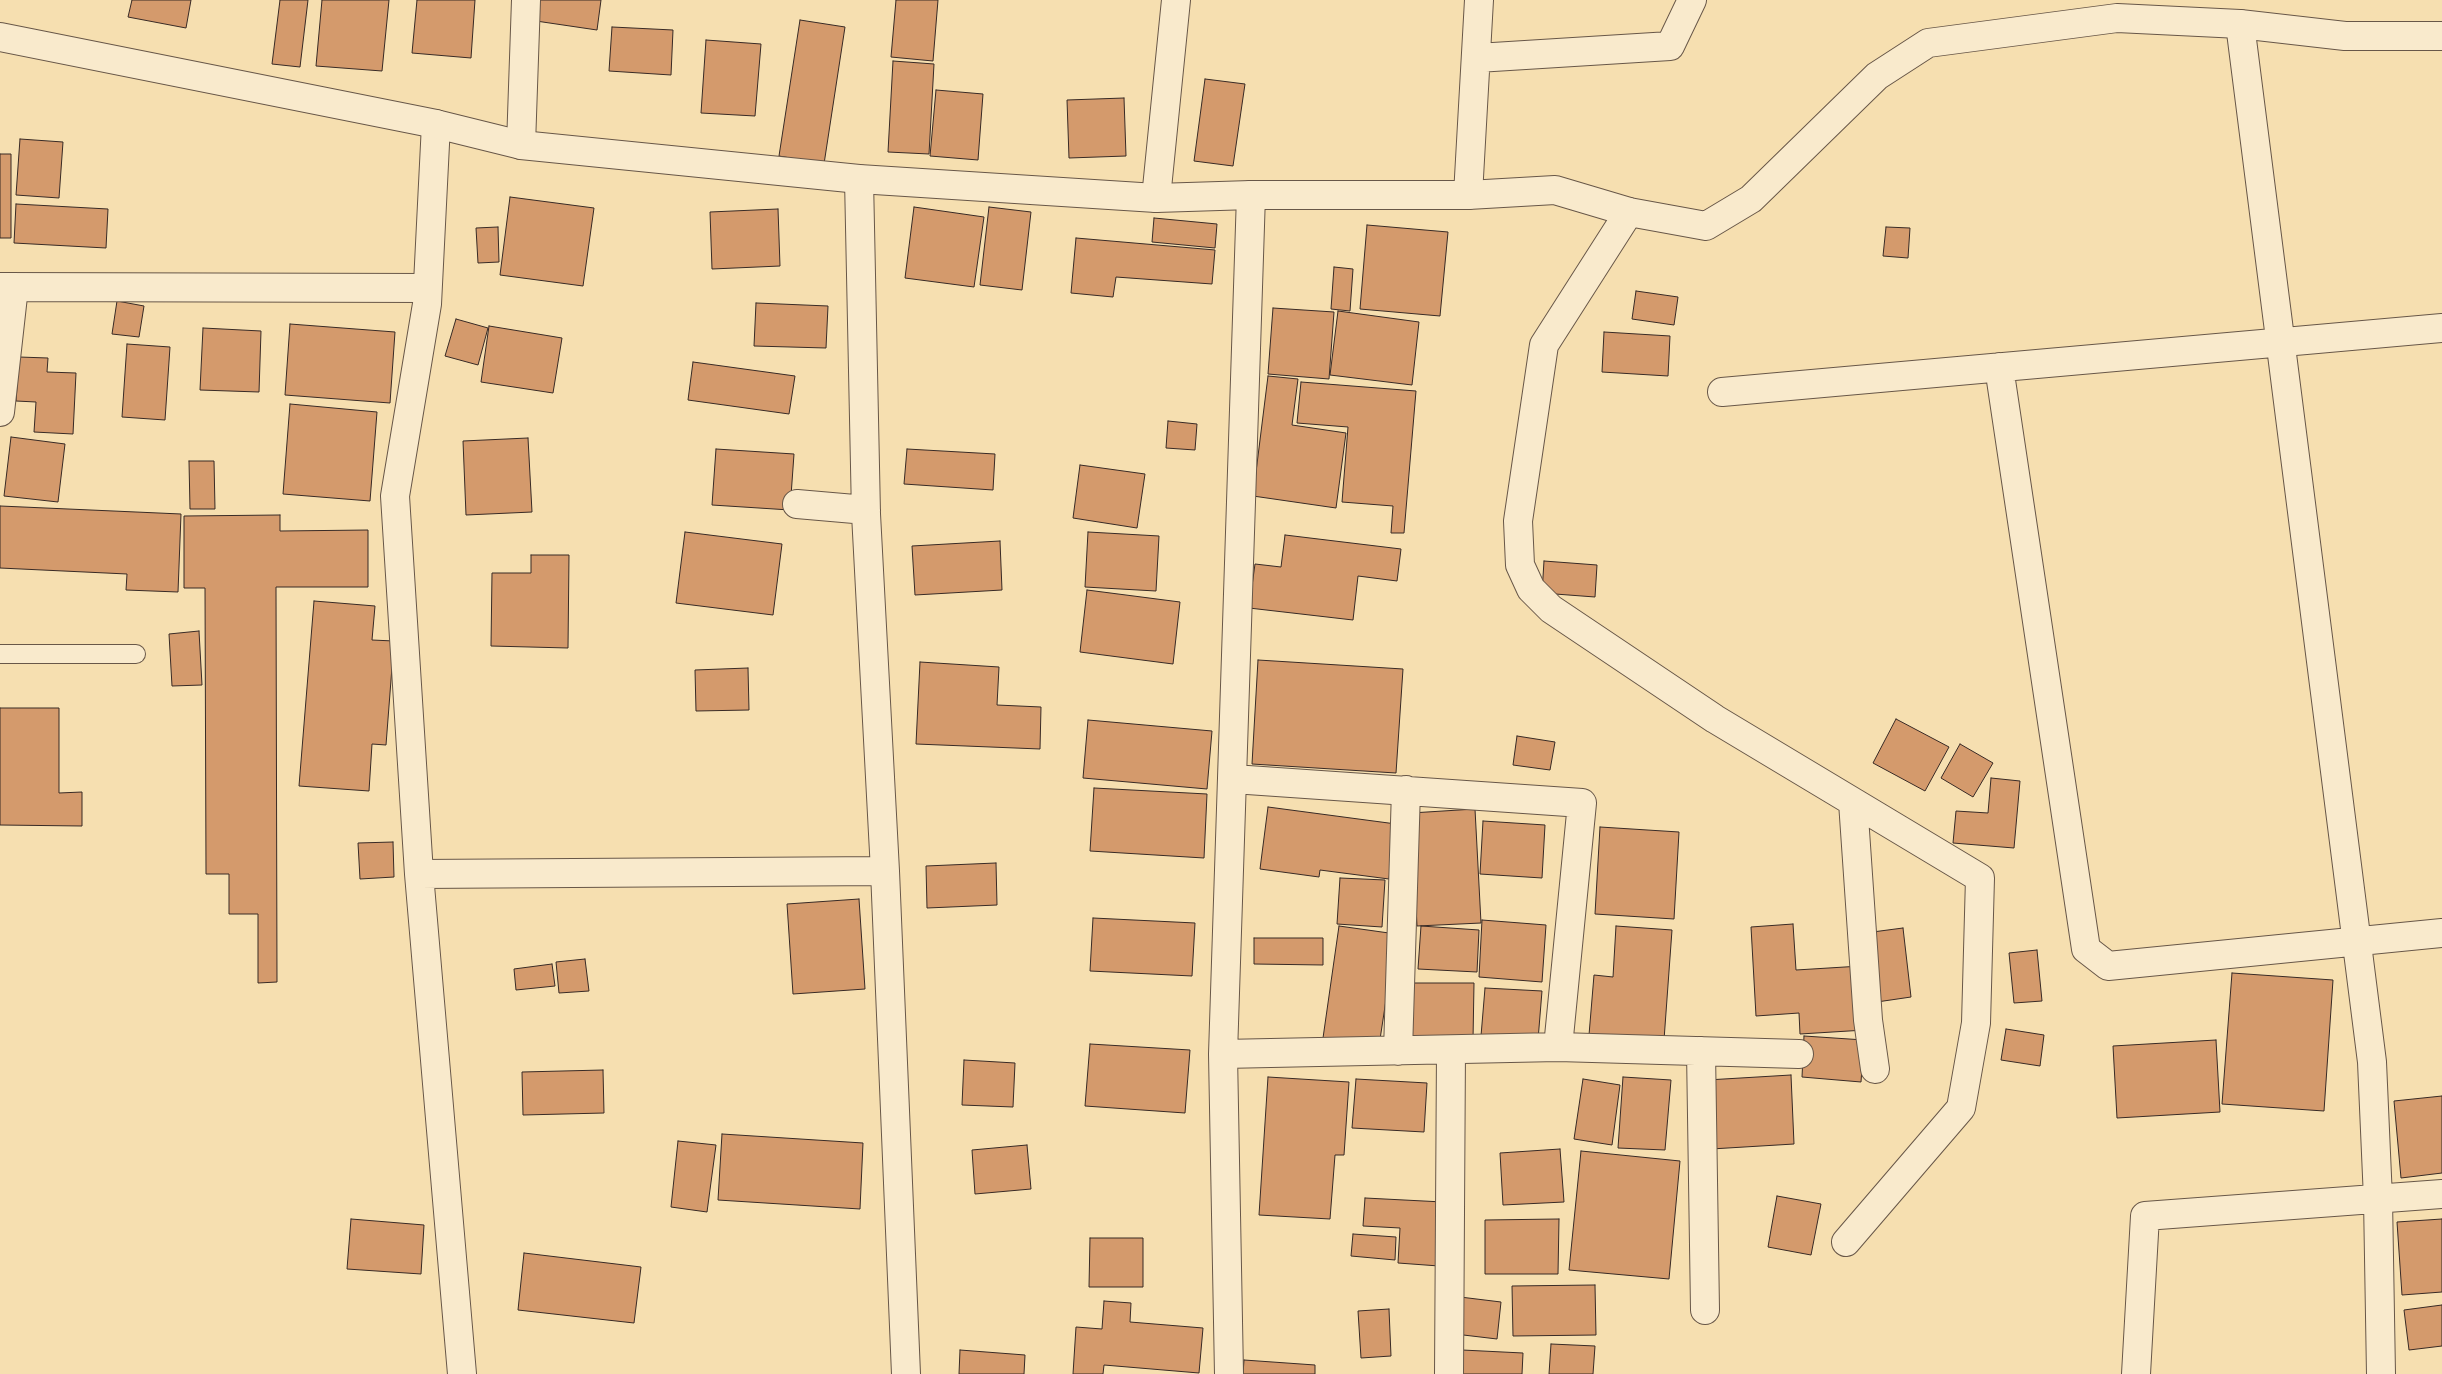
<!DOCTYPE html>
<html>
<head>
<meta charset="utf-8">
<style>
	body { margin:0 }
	canvas { display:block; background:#f6dfb0 }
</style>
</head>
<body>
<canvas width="2442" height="1374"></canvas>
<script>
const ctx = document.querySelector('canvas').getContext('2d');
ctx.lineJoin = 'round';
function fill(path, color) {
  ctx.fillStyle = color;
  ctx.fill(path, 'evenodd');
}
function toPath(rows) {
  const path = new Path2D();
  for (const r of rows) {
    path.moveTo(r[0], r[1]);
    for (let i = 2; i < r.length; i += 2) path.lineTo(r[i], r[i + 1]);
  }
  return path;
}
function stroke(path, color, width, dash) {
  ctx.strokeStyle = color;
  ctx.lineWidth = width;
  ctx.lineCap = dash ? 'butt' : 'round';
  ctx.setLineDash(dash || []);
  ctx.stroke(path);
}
const building = toPath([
	[132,0,191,0,186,28,128,17,132,0],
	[280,0,308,0,300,67,272,64,280,0],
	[322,0,389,0,382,71,316,66,322,0],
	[417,0,475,0,471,58,412,53,417,0],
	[539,0,601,0,597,30,536,21,539,0],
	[896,0,938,0,933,61,891,57,896,0],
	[800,20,845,27,824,164,779,156,800,20],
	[612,27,673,30,671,75,609,71,612,27],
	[706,40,761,44,755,116,701,113,706,40],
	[893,61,934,64,929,154,888,152,893,61],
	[1205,79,1245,84,1233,166,1194,161,1205,79],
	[936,90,983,94,978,160,930,156,936,90],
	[1124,98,1126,156,1069,158,1067,100,1124,98],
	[20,139,63,142,59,198,16,195,20,139],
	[0,154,11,154,11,238,0,238,0,154],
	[510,197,594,208,583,286,500,275,510,197],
	[16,204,108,209,106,248,14,243,16,204],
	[914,207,984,217,974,287,905,278,914,207],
	[989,207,1031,212,1022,290,980,285,989,207],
	[778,209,780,266,712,269,710,212,778,209],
	[1154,218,1217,224,1215,248,1152,242,1154,218],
	[1367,225,1448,232,1440,316,1360,309,1367,225],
	[498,227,499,262,478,263,476,228,498,227],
	[1886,227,1910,228,1908,258,1883,256,1886,227],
	[1076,238,1215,250,1212,284,1116,277,1113,297,1071,293,1076,238],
	[1334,267,1353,269,1350,311,1331,309,1334,267],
	[1636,291,1678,297,1674,325,1632,319,1636,291],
	[117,301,144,306,139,337,112,334,117,301],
	[756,303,828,306,826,348,754,346,756,303],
	[1273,308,1334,312,1329,379,1268,374,1273,308],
	[1338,311,1419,322,1412,385,1330,375,1338,311],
	[456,319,488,328,478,365,445,356,456,319],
	[290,324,395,332,390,403,285,395,290,324],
	[489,326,562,338,553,393,481,382,489,326],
	[203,328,261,331,259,392,200,390,203,328],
	[1604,332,1670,336,1668,376,1602,372,1604,332],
	[127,344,170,347,165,420,122,417,127,344],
	[19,357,48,358,47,372,76,373,73,434,34,432,36,402,16,401,19,357],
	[693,362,795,376,789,414,688,400,693,362],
	[1268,376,1298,379,1292,425,1346,433,1336,508,1253,496,1268,376],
	[1301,382,1416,391,1404,533,1391,533,1393,506,1342,502,1348,427,1297,423,1301,382],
	[290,404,377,412,370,501,283,494,290,404],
	[1168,421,1197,424,1195,450,1166,448,1168,421],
	[11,437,65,444,58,502,4,496,11,437],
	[528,438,532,512,466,515,463,441,528,438],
	[716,449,794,454,790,510,712,505,716,449],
	[907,449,995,454,993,490,904,484,907,449],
	[189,461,214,461,215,509,190,509,189,461],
	[1080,465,1145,474,1137,528,1073,518,1080,465],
	[0,506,181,514,178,592,126,590,127,574,0,568,0,506],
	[280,515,280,531,368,530,368,587,276,587,277,982,258,983,258,914,229,914,229,874,206,874,205,588,184,588,184,516,280,515],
	[685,532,782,544,773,615,676,603,685,532],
	[1088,532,1159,536,1156,591,1085,587,1088,532],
	[1285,535,1401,549,1397,581,1358,576,1353,620,1249,608,1255,564,1281,567,1285,535],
	[1000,541,1002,590,915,595,912,546,1000,541],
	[531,555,569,555,568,648,491,646,492,573,531,573,531,555],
	[1544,561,1597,565,1595,597,1542,593,1544,561],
	[1087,590,1180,602,1173,664,1080,652,1087,590],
	[314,601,375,606,372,640,394,641,386,745,372,744,369,791,299,786,314,601],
	[199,631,202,685,172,686,169,634,199,631],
	[1258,660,1403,669,1396,773,1252,764,1258,660],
	[920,662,999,667,997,705,1041,707,1040,749,916,744,920,662],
	[748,668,749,710,696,711,695,670,748,668],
	[0,708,59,708,59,793,82,792,82,826,0,825,0,708],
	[1896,719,1949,747,1925,791,1873,763,1896,719],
	[1088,720,1212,731,1207,789,1083,778,1088,720],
	[1517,736,1555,742,1550,770,1513,765,1517,736],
	[1960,744,1993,763,1973,797,1941,778,1960,744],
	[1991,778,2020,781,2014,848,1953,843,1956,811,1988,813,1991,778],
	[1094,788,1207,794,1204,858,1090,851,1094,788],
	[1268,807,1396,824,1389,879,1320,870,1319,877,1260,869,1268,807],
	[1475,809,1481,923,1417,926,1411,813,1475,809],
	[1483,821,1545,825,1542,878,1480,874,1483,821],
	[1600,827,1679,832,1674,919,1595,914,1600,827],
	[393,842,394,877,360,879,358,843,393,842],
	[996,863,997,905,927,908,926,866,996,863],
	[1340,878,1385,880,1382,927,1337,924,1340,878],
	[859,899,865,989,793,994,787,904,859,899],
	[1093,918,1195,923,1192,976,1090,971,1093,918],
	[1482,920,1546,925,1542,982,1479,977,1482,920],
	[1793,924,1796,970,1861,966,1865,1030,1800,1034,1799,1013,1756,1016,1751,927,1793,924],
	[1339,926,1396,934,1379,1046,1323,1038,1339,926],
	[1421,926,1479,930,1477,972,1418,969,1421,926],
	[1616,926,1672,930,1664,1040,1589,1035,1594,975,1613,977,1616,926],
	[1903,928,1911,997,1870,1003,1865,933,1903,928],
	[1254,938,1323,938,1323,965,1254,964,1254,938],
	[2037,950,2042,1001,2014,1003,2009,953,2037,950],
	[585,959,589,991,559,993,556,962,585,959],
	[552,964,555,986,516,990,514,969,552,964],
	[2232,973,2333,980,2324,1111,2222,1104,2232,973],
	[1409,983,1474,983,1473,1040,1409,1039,1409,983],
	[1485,988,1542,991,1538,1040,1481,1036,1485,988],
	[2006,1029,2044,1035,2040,1066,2001,1060,2006,1029],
	[1804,1036,1864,1040,1861,1082,1802,1077,1804,1036],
	[2216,1040,2220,1112,2117,1118,2113,1046,2216,1040],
	[1090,1044,1190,1050,1185,1113,1085,1106,1090,1044],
	[964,1060,1015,1063,1013,1107,962,1105,964,1060],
	[603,1070,604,1113,523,1115,522,1072,603,1070],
	[1791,1075,1794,1144,1711,1149,1707,1080,1791,1075],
	[1268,1077,1349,1082,1344,1155,1335,1155,1330,1219,1259,1215,1268,1077],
	[1623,1077,1671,1080,1665,1150,1618,1148,1623,1077],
	[1356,1079,1427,1083,1424,1132,1352,1128,1356,1079],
	[1583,1079,1620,1085,1612,1145,1574,1139,1583,1079],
	[2442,1096,2442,1173,2401,1178,2394,1101,2442,1096],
	[722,1134,863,1143,860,1209,718,1200,722,1134],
	[678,1141,716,1145,707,1212,671,1207,678,1141],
	[1027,1145,1031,1189,975,1194,972,1150,1027,1145],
	[1560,1149,1564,1202,1503,1205,1500,1153,1560,1149],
	[1581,1151,1680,1161,1669,1279,1569,1270,1581,1151],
	[1777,1196,1821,1204,1811,1255,1768,1247,1777,1196],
	[1365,1198,1443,1202,1439,1266,1398,1263,1400,1228,1363,1226,1365,1198],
	[351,1219,424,1225,421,1274,347,1269,351,1219],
	[1559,1219,1558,1274,1485,1274,1485,1220,1559,1219],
	[2442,1219,2442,1292,2402,1295,2397,1222,2442,1219],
	[1353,1234,1396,1237,1395,1260,1351,1256,1353,1234],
	[1090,1238,1143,1238,1143,1287,1089,1287,1090,1238],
	[524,1253,641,1267,634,1323,518,1310,524,1253],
	[1595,1285,1596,1335,1513,1336,1512,1286,1595,1285],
	[1460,1297,1501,1302,1497,1339,1455,1334,1460,1297],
	[1104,1301,1131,1303,1130,1322,1203,1328,1199,1373,1104,1365,1103,1374,1073,1374,1076,1327,1102,1329,1104,1301],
	[2442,1305,2442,1346,2409,1350,2404,1310,2442,1305],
	[1389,1309,1391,1356,1361,1358,1358,1311,1389,1309],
	[1551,1344,1595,1346,1593,1374,1549,1374,1551,1344],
	[960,1350,1025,1355,1024,1374,959,1374,960,1350],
	[1462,1350,1523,1353,1522,1374,1460,1374,1462,1350],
	[1244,1360,1315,1365,1315,1374,1243,1374,1244,1360]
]);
fill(building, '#d49a6c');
stroke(building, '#382a25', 1);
const service = toPath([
	[0,654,136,654]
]);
const minor = toPath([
	[2240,24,2372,1062,2378,1199,2381,1374],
	[1477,58,1670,46,1692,0],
	[436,124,427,304,395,496,419,874,462,1374],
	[521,145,526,0],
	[859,179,866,514,885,871,906,1374],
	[1468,195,1479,0],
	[1156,198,1176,0],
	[1629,212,1544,345,1518,521,1520,565,1531,589,1551,609,1715,719,1980,878,1976,1023,1961,1108,1846,1242],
	[0,287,427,288],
	[1999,367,2086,949,2108,966,2442,933],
	[1722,392,2442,328],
	[0,412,14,287],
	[797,504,866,510],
	[1233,779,1582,803,1558,1047],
	[1853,802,1868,1020,1875,1069],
	[419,874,885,871],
	[1398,1051,1406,790],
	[1701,1051,1705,1310],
	[1223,1054,1558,1047,1799,1054],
	[1229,1374,1223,1054,1251,195],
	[1449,1374,1451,1050],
	[2136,1374,2145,1216,2442,1194]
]);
const tertiary = toPath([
	[0,37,436,124,521,145,859,179,1156,198,1251,195,1468,195,1555,190,1629,212,1706,226,1751,199,1877,76,1928,43,2117,18,2240,24,2345,36,2442,36]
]);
stroke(service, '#685748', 20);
stroke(minor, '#685748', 30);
stroke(tertiary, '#685748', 30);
stroke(service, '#f9eacc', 18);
stroke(minor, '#f9eacc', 28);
stroke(tertiary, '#f9eacc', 28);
</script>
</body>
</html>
